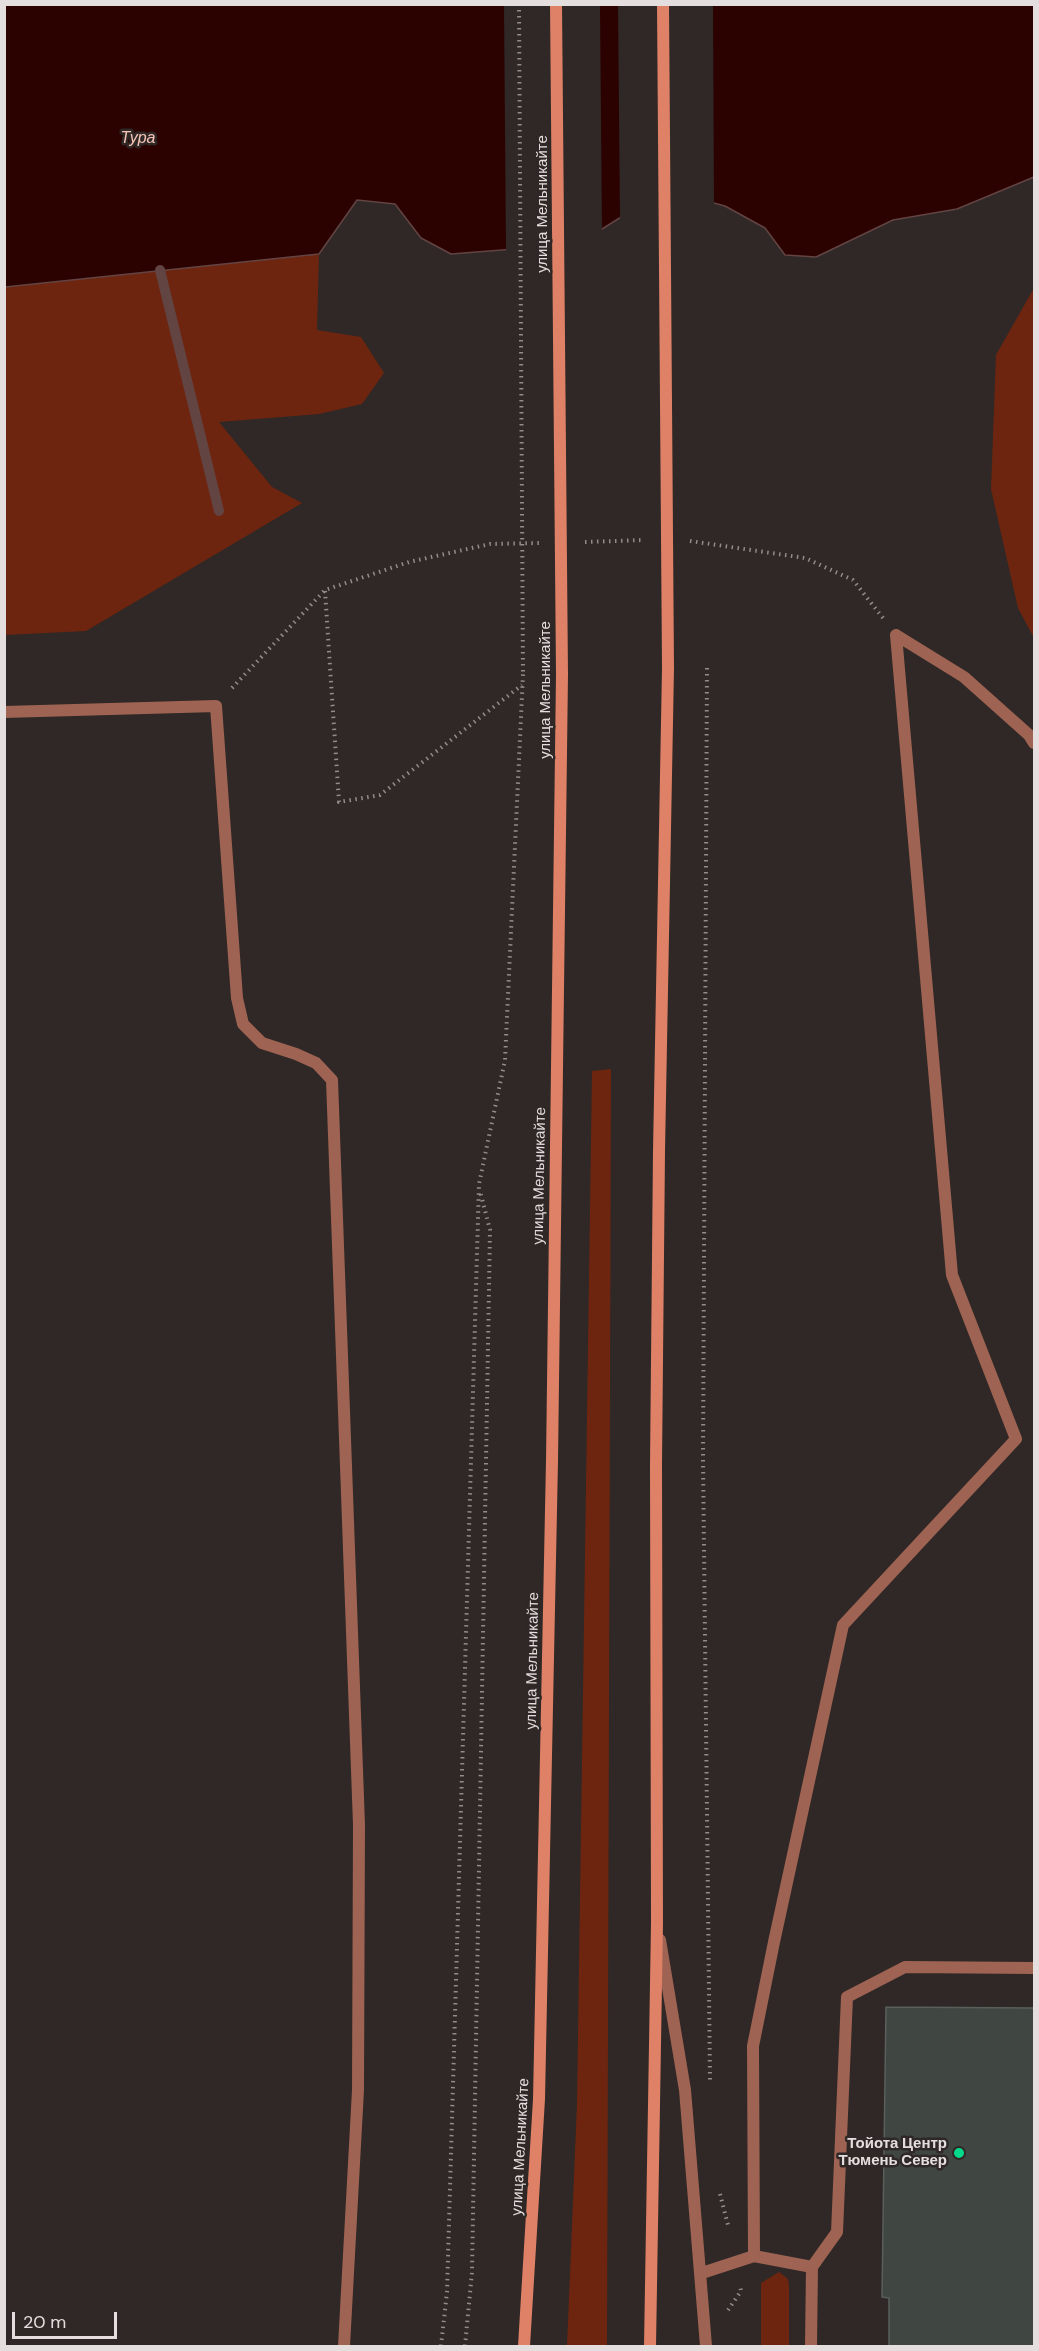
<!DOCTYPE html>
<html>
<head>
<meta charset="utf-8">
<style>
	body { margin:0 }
	#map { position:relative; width:1039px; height:2351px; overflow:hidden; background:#2f2826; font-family:"DM Sans",sans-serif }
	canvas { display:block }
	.frame { position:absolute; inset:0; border:6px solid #e4dfde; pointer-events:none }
	.scale { position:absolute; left:12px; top:2312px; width:105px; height:27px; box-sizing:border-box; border:3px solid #e4dfde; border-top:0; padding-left:8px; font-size:18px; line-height:21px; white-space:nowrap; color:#e4dfde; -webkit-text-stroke:4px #2f2826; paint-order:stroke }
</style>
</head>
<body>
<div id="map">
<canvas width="1039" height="2351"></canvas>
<div class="frame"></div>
<div class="scale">20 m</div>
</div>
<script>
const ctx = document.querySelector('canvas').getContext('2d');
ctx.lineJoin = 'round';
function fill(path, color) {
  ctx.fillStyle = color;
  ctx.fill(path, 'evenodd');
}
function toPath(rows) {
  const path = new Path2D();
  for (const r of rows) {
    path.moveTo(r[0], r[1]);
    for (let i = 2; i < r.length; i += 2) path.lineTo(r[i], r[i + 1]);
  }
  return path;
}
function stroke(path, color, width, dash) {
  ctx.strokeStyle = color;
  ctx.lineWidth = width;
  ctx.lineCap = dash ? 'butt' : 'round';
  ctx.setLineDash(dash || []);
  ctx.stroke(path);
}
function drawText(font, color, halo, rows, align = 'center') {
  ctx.font = font + ' "DM Sans",sans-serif';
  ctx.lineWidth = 5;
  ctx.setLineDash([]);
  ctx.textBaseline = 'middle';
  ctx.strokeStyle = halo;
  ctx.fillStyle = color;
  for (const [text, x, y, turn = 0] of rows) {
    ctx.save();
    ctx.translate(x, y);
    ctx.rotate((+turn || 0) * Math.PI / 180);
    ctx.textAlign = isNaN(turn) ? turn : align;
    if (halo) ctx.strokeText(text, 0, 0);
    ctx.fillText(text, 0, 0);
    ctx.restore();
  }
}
fill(toPath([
	[319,254,317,330,361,337,384,373,362,404,319,414,219,422,272,487,302,503,86,631,5,635,4,287],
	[1034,288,1034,638,1018,608,991,489,996,355],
	[611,1069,607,2346,567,2346,577,2104,592,1071],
	[779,2272,788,2279,789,2286,789,2346,761,2346,761,2283]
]), '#6e250f');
const water = toPath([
	[4,5,1034,5,1034,177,957,209,893,220,816,257,785,255,765,228,725,206,684,195,642,204,578,244,451,254,421,238,395,204,357,200,319,254,5,287,4,5]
]);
fill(water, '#2b0200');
stroke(water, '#624443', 1.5);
fill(toPath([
	[504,5,600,5,602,232,578,247,506,253],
	[618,5,713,5,714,206,683,198,644,207,620,221]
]), '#2f2826');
stroke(toPath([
	[160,270,219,511]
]), '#624443', 10);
const building = toPath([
	[886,2007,1034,2008,1034,2346,889,2346,889,2298,882,2297,886,2007]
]);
fill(building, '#404743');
stroke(building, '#59605c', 1.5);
stroke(toPath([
	[690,541,805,558,853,580,883,618],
	[585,542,644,540],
	[325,591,339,802,380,795,522,685],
	[707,668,703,1459,710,2080],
	[232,688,325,590,409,562,490,544,539,543],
	[720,2194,728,2225],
	[728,2310,741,2291,740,2285],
	[441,2346,447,2292,479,1184,505,1060,523,674],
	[465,2346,472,2272,490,1230,480,1191]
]), '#928c8a', 4, [1.5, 4.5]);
stroke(toPath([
	[4,712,216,706,237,998,243,1024,262,1043,296,1054,316,1063,332,1080,359,1825,358,2090,344,2346],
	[660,1940,685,2090,706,2346],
	[812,2267,837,2232,847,1997,905,1967,1034,1968],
	[702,2273,754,2256,812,2267,811,2346]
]), '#9e6352', 12);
stroke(toPath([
	[896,635,964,677,1029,735,1034,743],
	[754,2256,753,2046,774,1942,843,1625,1016,1439,952,1275,896,635]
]), '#9e6352', 12);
stroke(toPath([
	[524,2346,539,2099,552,1461,562,674],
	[650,2346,657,1923,656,1465,659,1151,668,668]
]), '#df8167', 12);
stroke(toPath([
	[519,4,523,674]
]), '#928c8a', 4, [1.5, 4.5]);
stroke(toPath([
	[556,4,562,674],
	[663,4,668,668]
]), '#df8167', 12);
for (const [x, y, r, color] of [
	[959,2153,6,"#02d98b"]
]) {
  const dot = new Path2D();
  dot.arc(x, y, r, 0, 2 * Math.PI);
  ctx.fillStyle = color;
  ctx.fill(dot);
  stroke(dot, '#2f2826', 2);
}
drawText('15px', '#e4dfde', '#2f2826', [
	["улица Мельникайте",543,204,-90],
	["улица Мельникайте",546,690,-90],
	["улица Мельникайте",540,1176,-89],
	["улица Мельникайте",533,1661,-89],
	["улица Мельникайте",521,2147,-87]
]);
drawText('bold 15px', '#e4dfde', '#2f2826', [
	["Тойота Центр",947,2144],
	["Тюмень Север",947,2161]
], 'right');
drawText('italic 16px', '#f6c4b6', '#2f2826', [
	["Тура",138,139]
]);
</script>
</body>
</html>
